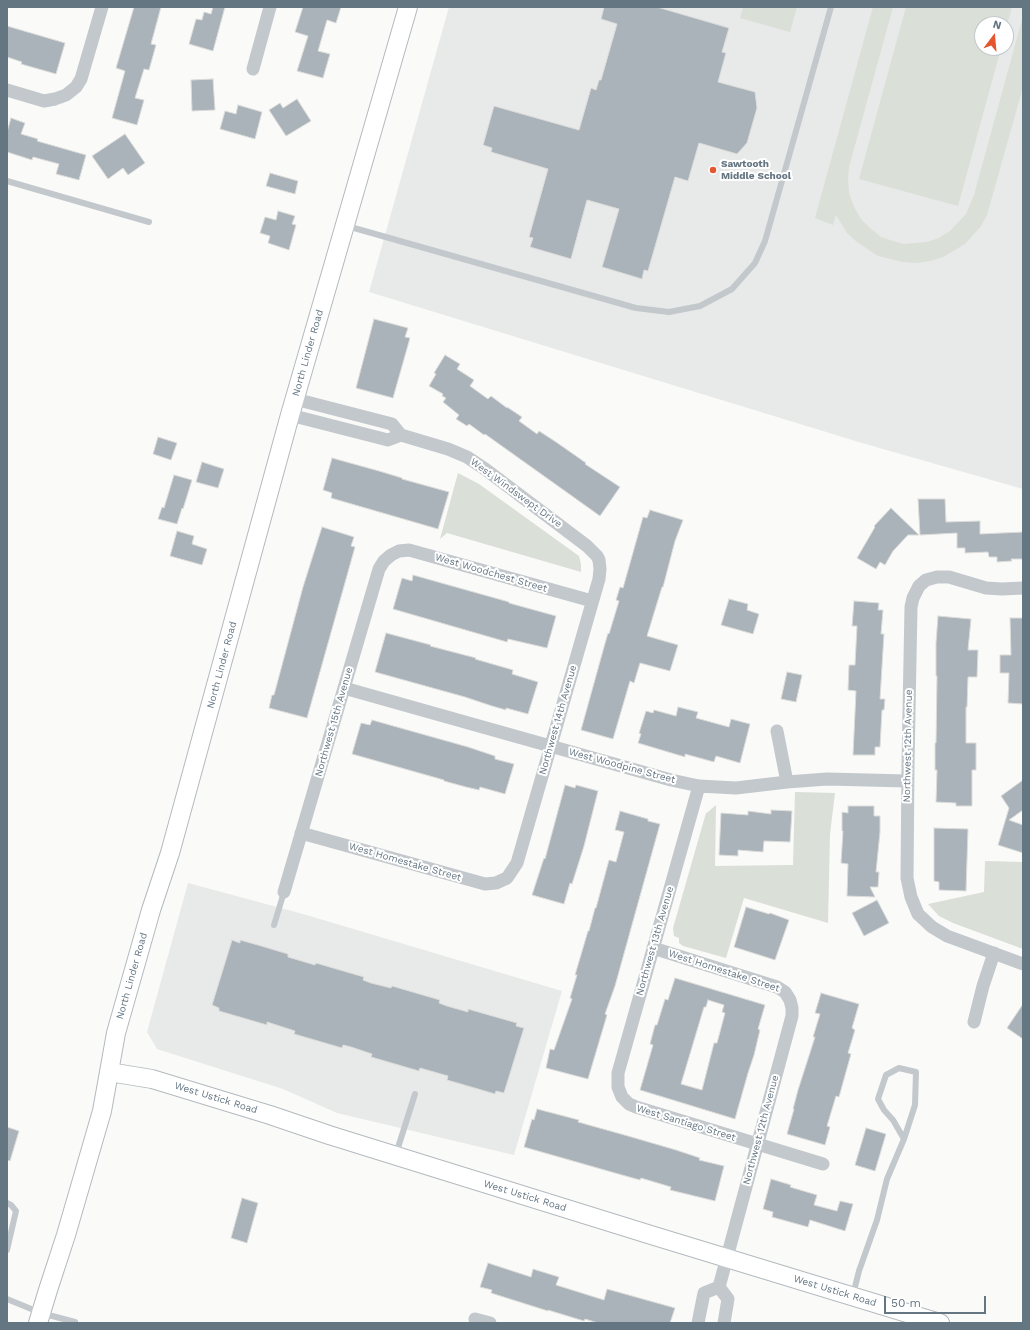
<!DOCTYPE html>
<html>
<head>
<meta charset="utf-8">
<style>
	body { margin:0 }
	#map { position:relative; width:1030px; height:1330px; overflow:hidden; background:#fafaf8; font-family:"Work Sans",sans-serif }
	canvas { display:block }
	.frame { position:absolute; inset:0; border:8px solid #657683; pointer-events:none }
	.north { position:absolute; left:974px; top:16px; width:40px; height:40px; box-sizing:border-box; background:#fff; border:1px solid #c1c8cd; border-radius:50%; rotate:16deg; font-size:11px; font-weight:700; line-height:16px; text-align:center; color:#657683 }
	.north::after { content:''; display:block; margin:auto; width:14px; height:18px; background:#e4572e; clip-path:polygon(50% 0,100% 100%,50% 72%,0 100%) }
	.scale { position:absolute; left:884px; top:1296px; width:102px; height:18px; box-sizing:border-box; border:2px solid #657683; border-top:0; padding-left:5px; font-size:12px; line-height:14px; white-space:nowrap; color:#657683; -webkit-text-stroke:3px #fff; paint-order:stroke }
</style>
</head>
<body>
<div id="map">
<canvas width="1030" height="1330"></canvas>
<div class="frame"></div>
<div class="north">N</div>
<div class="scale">50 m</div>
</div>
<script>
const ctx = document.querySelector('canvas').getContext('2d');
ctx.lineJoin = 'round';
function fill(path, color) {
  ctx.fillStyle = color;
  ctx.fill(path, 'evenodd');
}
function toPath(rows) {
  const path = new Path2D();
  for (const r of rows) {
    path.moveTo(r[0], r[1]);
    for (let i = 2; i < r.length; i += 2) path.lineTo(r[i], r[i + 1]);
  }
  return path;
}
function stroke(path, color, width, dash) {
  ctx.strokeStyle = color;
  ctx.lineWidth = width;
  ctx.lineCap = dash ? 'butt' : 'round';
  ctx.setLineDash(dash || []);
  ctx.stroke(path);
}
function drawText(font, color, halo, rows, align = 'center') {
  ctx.font = font + ' "Work Sans",sans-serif';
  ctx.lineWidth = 4;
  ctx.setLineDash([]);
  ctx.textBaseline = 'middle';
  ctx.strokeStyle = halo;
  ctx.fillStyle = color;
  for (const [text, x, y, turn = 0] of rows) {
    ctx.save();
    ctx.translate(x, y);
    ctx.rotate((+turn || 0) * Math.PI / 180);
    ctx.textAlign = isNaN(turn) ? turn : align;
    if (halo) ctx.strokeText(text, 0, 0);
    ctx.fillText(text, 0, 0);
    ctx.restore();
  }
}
fill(toPath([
	[449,7,1023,7,1023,489,862,443,369,292],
	[982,24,1006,24,1006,48,982,48],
	[188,883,303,914,562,991,514,1155,337,1113,283,1089,157,1049,147,1032]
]), '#e8e9e9');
fill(toPath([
	[743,7,797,7,790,32,740,18],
	[873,7,893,7,849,167,848,179,849,193,854,207,861,219,871,229,881,237,893,241,904,244,927,242,939,238,950,231,966,214,974,195,1023,16,1023,87,987,215,981,226,965,244,943,257,930,261,916,263,903,262,878,256,857,242,847,233,836,215,833,225,815,218],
	[906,7,1012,7,1006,29,1006,24,982,24,982,48,1001,48,958,206,859,179],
	[458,473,479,484,579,556,581,564,581,572,447,533,440,539],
	[795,792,835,793,830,834,828,923,744,898,726,958,683,946,679,943,679,938,674,936,673,928,706,813,708,812,716,805,715,866,793,865],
	[985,861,1023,862,1023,949,953,923,939,916,928,904,984,892]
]), '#dadfd7');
const building = toPath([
	[134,7,161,7,151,44,156,45,149,70,144,69,135,98,144,100,137,125,112,118,125,71,116,68,134,7],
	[213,7,225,7,213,51,189,44,196,19,202,20,204,12,211,14,213,7],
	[303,7,341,7,336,23,327,20,318,51,330,54,323,78,297,71,308,36,295,32,303,7],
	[604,7,657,7,729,28,722,52,726,53,718,82,755,92,757,108,747,143,737,154,699,143,688,181,675,177,648,271,644,270,642,279,602,267,619,209,587,200,571,259,530,247,533,238,529,237,548,169,491,152,492,148,483,145,494,106,579,130,591,88,596,90,599,80,601,80,617,24,601,19,604,7],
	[7,26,65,43,56,74,21,64,22,62,7,57,7,26],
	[213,79,215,110,192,111,191,80,213,79],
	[297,99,311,121,286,136,269,110,280,103,283,108,297,99],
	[238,105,262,112,255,139,220,129,225,111,236,114,238,105],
	[11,118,25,123,21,134,38,139,37,141,86,155,79,180,56,174,59,164,33,157,32,160,7,152,7,132,11,118],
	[125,134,145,163,128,175,123,168,108,179,92,156,125,134],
	[270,173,298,181,295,194,266,186,270,173],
	[278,211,295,216,292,224,296,225,289,250,268,243,270,236,260,233,265,217,276,220,278,211],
	[374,319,408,328,405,337,410,338,393,398,356,388,374,319],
	[445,355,460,364,457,369,474,380,470,386,488,399,491,396,507,408,507,407,522,417,519,421,537,434,539,431,556,442,586,463,585,464,620,487,600,516,485,434,484,435,469,424,467,426,456,419,459,415,443,402,446,398,442,396,443,394,429,386,436,374,434,373,445,355],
	[158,437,177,443,171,460,153,454,158,437],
	[332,458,379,471,402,478,402,479,449,492,438,529,331,498,332,493,323,490,332,458],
	[202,462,224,469,218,488,196,482,202,462],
	[174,475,192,480,183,509,182,508,177,524,158,519,162,507,164,508,174,475],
	[918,499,945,499,946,522,980,521,980,534,1023,532,1023,559,1011,559,1012,561,997,562,997,557,989,557,988,552,965,553,965,548,957,548,957,533,920,535,918,499],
	[891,508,919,535,908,535,893,551,885,565,880,562,876,569,857,558,875,527,874,526,891,508],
	[650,510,683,520,675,541,663,587,662,587,647,636,678,645,670,671,640,663,634,683,630,681,613,739,581,730,604,647,608,633,609,634,619,601,616,600,620,587,623,588,643,517,647,518,650,510],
	[322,527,354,537,351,546,355,547,307,718,269,708,272,695,274,695,303,587,322,527],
	[177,531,194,536,192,544,207,549,202,565,170,556,177,531],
	[413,575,509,602,509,603,556,616,547,648,508,639,507,642,393,609,402,578,412,581,413,575],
	[729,599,748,604,747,610,759,614,753,634,721,625,729,599],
	[854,601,879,603,878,610,883,610,881,634,884,634,880,699,885,699,884,710,882,710,880,747,875,747,875,755,853,755,856,691,848,690,849,665,855,665,857,626,852,626,854,601],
	[938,616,971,619,968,650,978,650,977,677,968,677,967,707,966,707,966,743,976,743,976,770,972,770,972,806,956,806,956,803,936,802,937,770,935,770,935,743,936,743,937,676,936,676,936,643,938,616],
	[1010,618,1023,618,1023,704,1008,703,1009,673,1000,673,1000,655,1011,655,1010,618],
	[386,633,431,645,430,646,476,658,475,659,513,670,512,674,538,682,528,714,506,708,506,710,492,706,465,697,375,672,386,633],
	[787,672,802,675,796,702,781,699,787,672],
	[678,707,698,712,696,718,729,727,731,719,750,724,740,763,716,756,714,762,685,754,685,757,638,743,641,734,639,733,646,711,653,713,654,710,676,716,678,707],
	[372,720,468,747,495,756,495,759,514,764,505,794,480,787,479,790,466,787,444,781,444,780,352,754,361,723,370,725,372,720],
	[1023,780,1023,810,1009,820,1023,825,1023,853,998,845,1009,808,1001,796,1023,780],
	[565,785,575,788,576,785,598,791,584,846,572,884,570,883,564,904,532,895,544,858,545,859,565,785],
	[848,806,874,806,874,816,880,816,880,832,876,872,879,872,878,887,870,887,875,897,847,896,848,864,841,863,843,831,842,831,842,812,848,813,848,806],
	[771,810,792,811,790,842,764,841,763,852,738,850,738,856,719,855,721,813,748,815,748,811,771,814,771,810],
	[620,811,648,819,648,821,660,824,615,986,605,1014,607,1015,588,1079,546,1068,550,1049,554,1050,572,999,570,998,577,975,575,975,588,931,589,931,595,908,596,908,609,860,616,862,624,832,615,830,620,811],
	[934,828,968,829,966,891,939,890,939,882,934,881,934,828],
	[877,900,889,923,864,936,852,913,877,900],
	[746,907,769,914,770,913,789,920,775,960,734,947,746,907],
	[232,940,240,943,240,940,258,945,288,954,288,957,315,965,316,963,364,977,363,980,371,983,391,988,392,986,440,1000,439,1003,447,1006,468,1012,468,1009,517,1023,516,1026,524,1028,504,1093,496,1091,495,1094,478,1089,447,1080,448,1076,420,1068,419,1071,371,1057,372,1054,351,1047,343,1045,342,1048,294,1034,295,1031,267,1022,267,1025,219,1011,219,1008,212,1005,232,940],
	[675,978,765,1005,758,1029,760,1030,754,1055,748,1073,735,1119,640,1090,653,1045,650,1044,655,1025,657,1025,665,999,668,1000,675,978],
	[708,1000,724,1005,722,1012,725,1013,717,1043,714,1043,702,1090,681,1084,704,1007,706,1007,708,1000],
	[821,993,859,1004,852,1028,855,1030,848,1053,851,1054,839,1097,836,1096,827,1126,830,1127,825,1145,787,1134,794,1109,793,1109,798,1090,815,1037,813,1037,820,1014,815,1013,821,993],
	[1023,1004,1023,1039,1007,1028,1023,1004],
	[537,1109,579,1120,578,1122,628,1136,676,1150,700,1158,699,1160,724,1166,715,1201,670,1190,671,1187,641,1178,640,1180,622,1175,524,1147,532,1119,534,1120,537,1109],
	[7,1127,19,1131,10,1161,7,1160,7,1127],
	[866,1128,886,1134,875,1171,855,1165,866,1128],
	[771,1179,791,1185,790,1187,817,1195,814,1205,837,1211,840,1201,853,1204,845,1231,810,1220,808,1227,772,1217,773,1212,763,1209,771,1179],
	[242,1198,258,1203,247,1243,231,1238,242,1198],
	[488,1263,531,1277,533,1269,559,1277,556,1285,604,1300,607,1289,675,1308,670,1323,598,1323,585,1319,584,1321,548,1310,548,1311,491,1293,492,1290,480,1287,488,1263]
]);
fill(building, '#aab3b9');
stroke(building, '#dcdcda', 1);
const secondary = toPath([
	[109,1072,152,1079,270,1115,329,1135,651,1235,940,1323],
	[38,1323,48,1290,66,1235,102,1111,116,1033,151,910,170,853,290,415,408,7]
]);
stroke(secondary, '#b3babf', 20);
stroke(toPath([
	[7,181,149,222],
	[347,226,636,308,669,312,700,306,732,289,755,263,765,241,831,7],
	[274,925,284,892],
	[396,1154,415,1094],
	[7,1203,11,1205,16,1211,7,1250],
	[853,1295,859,1271,877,1220,887,1179,904,1139,915,1105,916,1072,899,1068,886,1075,878,1099,884,1110,893,1120,904,1139],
	[7,1299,41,1313,75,1322]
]), '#c3c8cc', 6);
stroke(toPath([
	[253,69,270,7],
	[7,90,44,101,55,99,66,95,76,87,81,79,102,7],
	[295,399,392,424,401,435,448,449,467,457,485,469,587,546,597,556,599,560,600,569,599,579,517,863,507,878,496,883,485,884,301,833],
	[290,415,388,440,401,435],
	[1023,588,1002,589,986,588,949,577,937,577,926,580,919,586,913,598,911,607,908,764,907,878,911,897,918,914,932,927,947,936,1023,964],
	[344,688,671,780,699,786,736,788,787,782,827,779,907,781],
	[777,731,787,782],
	[699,786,618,1073,618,1087,622,1097,629,1104,636,1107,823,1164],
	[284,892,379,569,384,561,391,555,399,551,409,550,592,601],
	[653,948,777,987,785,992,790,1000,792,1008,792,1016,719,1287],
	[974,1022,983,986,994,953],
	[719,1287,728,1299,724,1323],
	[475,1319,490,1323],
	[698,1323,704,1293,719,1287]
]), '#c3c8cc', 13);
stroke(secondary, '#fff', 18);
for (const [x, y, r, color] of [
	[713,170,4,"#e4572e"]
]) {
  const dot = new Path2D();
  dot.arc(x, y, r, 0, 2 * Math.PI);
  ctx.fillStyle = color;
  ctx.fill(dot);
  stroke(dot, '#fff', 1.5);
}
drawText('bold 10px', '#657683', '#fff', [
	["Sawtooth",721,164],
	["Middle School",721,176]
], 'left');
drawText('10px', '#657683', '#fff', [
	["North Linder Road",308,353,-74],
	["West Windswept Drive",516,493,36],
	["West Woodchest Street",491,573,16],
	["North Linder Road",222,665,-75],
	["Northwest 14th Avenue",558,720,-74],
	["Northwest 15th Avenue",334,722,-74],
	["Northwest 12th Avenue",908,746,-89],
	["West Woodpine Street",622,766,15],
	["West Homestake Street",405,862,16],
	["Northwest 13th Avenue",655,941,-74],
	["West Homestake Street",724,971,18],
	["North Linder Road",132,976,-74],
	["West Ustick Road",216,1098,17],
	["West Santiago Street",686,1123,17],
	["Northwest 12th Avenue",761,1130,-75],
	["West Ustick Road",525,1196,17],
	["West Ustick Road",835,1291,17]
]);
</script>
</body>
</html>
